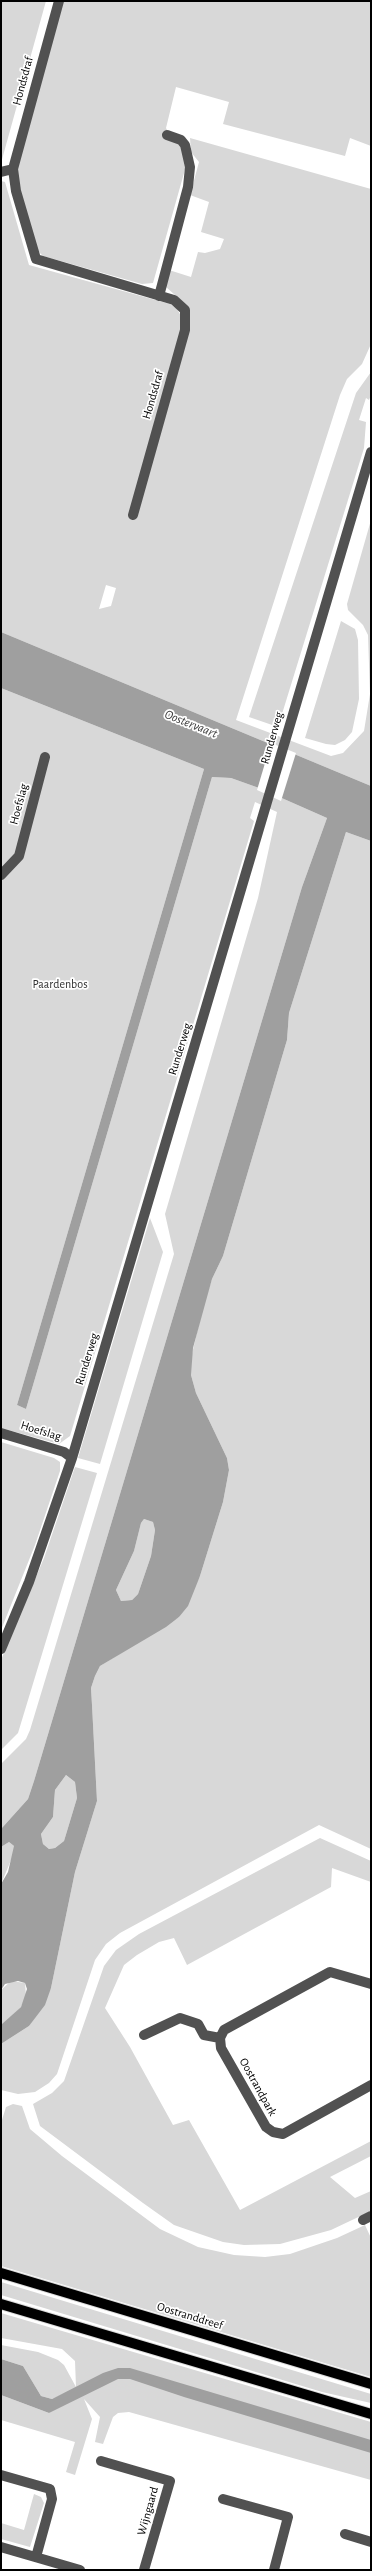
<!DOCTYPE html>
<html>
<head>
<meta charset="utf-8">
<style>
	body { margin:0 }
	#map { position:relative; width:372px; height:2571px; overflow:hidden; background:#fff; font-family:"Alegreya Sans",sans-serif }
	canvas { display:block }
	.frame { position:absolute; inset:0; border:2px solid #000; pointer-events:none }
</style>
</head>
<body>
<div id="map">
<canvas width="372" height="2571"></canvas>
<div class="frame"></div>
</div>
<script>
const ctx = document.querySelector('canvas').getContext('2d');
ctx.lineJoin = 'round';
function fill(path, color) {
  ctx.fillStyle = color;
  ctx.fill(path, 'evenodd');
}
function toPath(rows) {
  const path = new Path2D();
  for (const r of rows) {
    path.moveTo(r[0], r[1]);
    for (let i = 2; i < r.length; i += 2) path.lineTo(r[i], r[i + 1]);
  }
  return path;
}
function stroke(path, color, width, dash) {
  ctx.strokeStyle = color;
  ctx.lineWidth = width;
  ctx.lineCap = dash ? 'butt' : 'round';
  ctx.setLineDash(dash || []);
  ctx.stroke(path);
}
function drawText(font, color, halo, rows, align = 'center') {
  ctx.font = font + ' "Alegreya Sans",sans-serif';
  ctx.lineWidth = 3.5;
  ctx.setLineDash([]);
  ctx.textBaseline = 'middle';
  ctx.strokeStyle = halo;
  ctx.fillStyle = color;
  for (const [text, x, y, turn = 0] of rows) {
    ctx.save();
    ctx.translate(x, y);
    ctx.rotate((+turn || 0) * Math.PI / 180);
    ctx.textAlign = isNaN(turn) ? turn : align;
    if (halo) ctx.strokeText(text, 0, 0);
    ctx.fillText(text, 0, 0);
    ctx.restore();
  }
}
fill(toPath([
	[1,1,46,1,1,163],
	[58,1,371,1,371,146,350,138,345,156,223,124,229,102,176,87,166,128,168,132,183,136,186,166,153,283,142,284,43,256,38,251,16,175],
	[190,138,371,189,371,344,362,364,347,379,340,395,236,720,331,756,343,753,364,731,370,694,368,635,363,625,348,610,347,604,371,520,371,786,1,632,1,181,5,182,29,265,170,304,177,309,188,328,185,304,166,287,169,270,191,277,198,252,205,253,220,249,224,239,201,232,209,202,190,195,199,162,191,152],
	[106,585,116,588,111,606,99,609],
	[371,372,371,395,369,400,366,398,359,420,366,422,364,448,278,727,249,717,356,393],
	[341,621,355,629,358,640,359,699,352,732,345,740,335,745,326,744,305,738],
	[1,688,204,769,17,1405,26,1409,212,777,231,778,259,788,327,818,302,887,34,1781,28,1799,1,1829,1,1764,26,1739,30,1730,174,1254,165,1214,258,898,277,812,255,802,250,818,254,821,70,1436,59,1444,1,1428],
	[346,832,371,841,371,1849,319,1825,120,1933,106,1944,95,1960,57,2074,49,2083,35,2092,18,2094,1,2090,1,2044,29,2026,51,1988,75,1872,97,1801,92,1705,91,1688,95,1676,100,1666,179,1617,200,1576,223,1502,229,1470,227,1458,196,1393,191,1375,191,1358,203,1307,212,1279,223,1256,287,1040,289,1013],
	[150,1218,163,1252,100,1464,78,1458],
	[1,1442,54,1458,60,1462,60,1471,35,1545,1,1630],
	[75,1467,97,1473,18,1733,1,1750,1,1660,44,1558],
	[144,1519,153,1522,155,1530,151,1556,138,1594,132,1600,121,1601,116,1590,134,1551,141,1523],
	[66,1775,75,1782,77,1798,64,1841,55,1848,49,1849,43,1844,41,1834,53,1817,55,1790],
	[320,1838,371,1861,371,1882,332,1868,331,1887,187,1965,174,1938,159,1942,137,1955,124,1965,105,2008,130,2047,173,2125,189,2120,240,2210,371,2141,371,2156,330,2177,355,2198,371,2191,371,2211,331,2230,280,2244,244,2245,223,2242,174,2225,143,2203,40,2126,33,2104,52,2093,64,2081,104,1966,116,1950,139,1934],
	[9,1842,14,1846,14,1853,1,1884,1,1847],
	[11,1981,25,1983,26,1996,21,2007,1,2026,1,1990],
	[13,2104,22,2106,30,2129,62,2156,160,2229,198,2247,234,2255,265,2257,290,2254,337,2238,365,2225,371,2238,371,2377,1,2266,1,2123,6,2107],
	[1,2282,371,2394,371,2403,322,2392,1,2295],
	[1,2313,371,2422,371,2480,129,2412,118,2413,113,2417,103,2444,95,2442,100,2417,84,2399,92,2419,75,2475,66,2472,75,2442,1,2420,1,2395,49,2413,76,2388,52,2399,41,2396,23,2366,1,2359,1,2345,38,2352,58,2360,64,2365,76,2387,75,2361,62,2349,1,2338],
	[34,2494,41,2497,44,2503,30,2547,1,2539,1,2523,24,2530]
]), '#d8d8d8');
fill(toPath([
	[1,632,371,786,371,841,346,832,289,1013,287,1040,223,1256,212,1279,193,1348,191,1375,196,1393,227,1458,229,1470,223,1502,200,1576,188,1606,179,1617,166,1627,100,1666,95,1676,91,1688,92,1705,97,1801,75,1872,51,1988,45,2005,29,2026,1,2044,2,2024,21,2007,27,1989,25,1983,18,1981,5,1984,1,1990,1,1884,8,1872,14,1846,9,1842,1,1847,1,1829,28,1799,34,1781,302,887,327,818,259,788,231,778,212,777,26,1409,17,1405,204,769,1,688],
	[144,1519,153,1522,155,1530,151,1556,138,1594,132,1600,121,1601,116,1590,134,1551,141,1523],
	[66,1775,75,1782,77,1798,64,1841,55,1848,49,1849,43,1844,41,1834,53,1817,55,1790],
	[1,2359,23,2366,41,2396,52,2399,103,2373,118,2368,130,2368,371,2440,371,2453,184,2397,130,2379,118,2379,49,2413,1,2395]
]), '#9f9f9f');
fill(toPath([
	[271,743,296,753,281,801,257,790]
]), '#fff');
const major = toPath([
	[1,2273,371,2384],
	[1,2304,371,2414]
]);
stroke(major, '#dbdbdb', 12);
stroke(toPath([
	[13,169,59,1],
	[1,172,13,169,16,191,36,259,174,300,185,310,185,330,133,515],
	[159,296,188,187,190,167,185,145,181,140,167,135],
	[1,875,19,856,45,757],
	[1,1433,64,1452,72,1458],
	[1,1649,29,1582,72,1458,371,452],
	[371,1984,330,1972,224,2030,220,2038,221,2048,266,2127,273,2132,283,2134,371,2085],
	[144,2035,180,2018,198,2024,204,2035,220,2038],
	[363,2220,371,2216],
	[101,2461,170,2481,144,2570],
	[1,2475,50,2489,52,2499,36,2557],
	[223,2499,288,2517,274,2570],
	[345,2534,371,2542],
	[1,2547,80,2570]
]), '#515151', 10);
stroke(major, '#000', 10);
drawText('12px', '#000', '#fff', [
	["Hondsdraf",23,81,-75],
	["Hondsdraf",153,395,-74],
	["Runderweg",272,738,-74],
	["Hoefslag",19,804,-75],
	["Runderweg",180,1049,-73],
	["Runderweg",87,1359,-73],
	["Hoefslag",41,1431,17],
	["Oostrandpark",258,2087,61],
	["Oostranddreef",190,2316,17],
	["Wijngaard",148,2511,-74]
]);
drawText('12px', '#2f2f2f', '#fff', [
	["Paardenbos",60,984]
]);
drawText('italic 13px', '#404040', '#fff', [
	["Oostervaart",191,724,22]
]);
</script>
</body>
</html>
